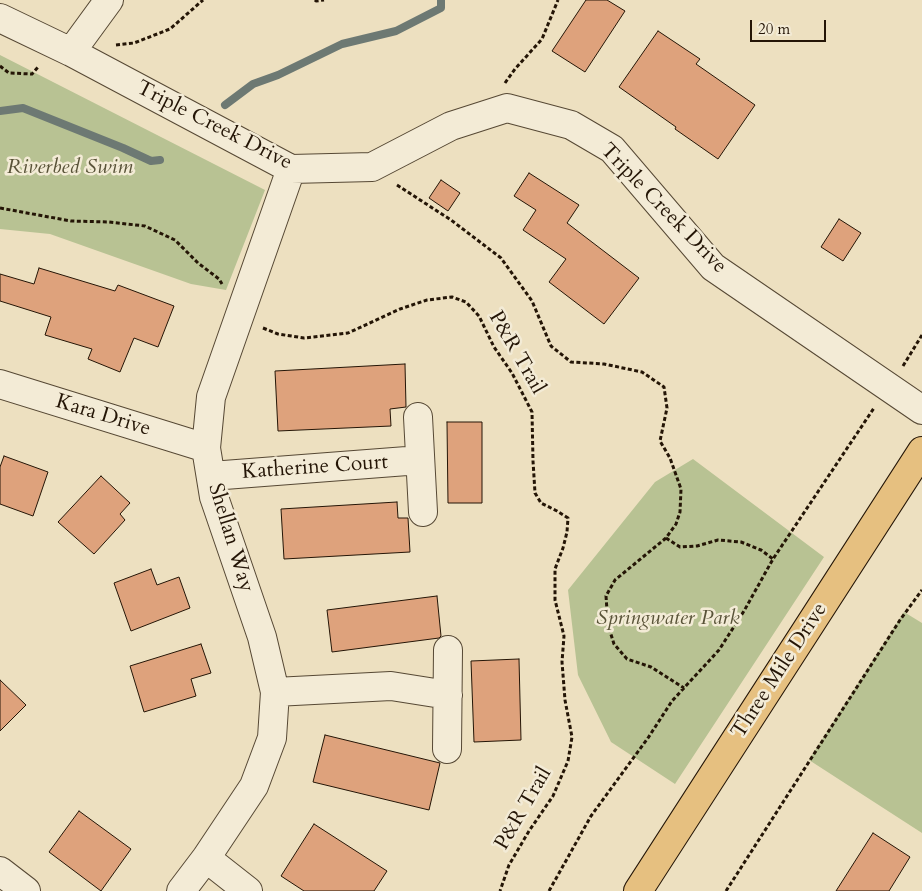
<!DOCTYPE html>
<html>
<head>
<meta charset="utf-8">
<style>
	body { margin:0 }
	#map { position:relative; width:922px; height:891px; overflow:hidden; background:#ede0c0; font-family:Cardo,serif }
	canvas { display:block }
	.scale { position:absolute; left:750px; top:20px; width:76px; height:22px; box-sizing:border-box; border:2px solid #241506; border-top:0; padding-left:6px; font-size:15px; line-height:18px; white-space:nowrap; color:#241506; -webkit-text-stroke:4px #f3ebd6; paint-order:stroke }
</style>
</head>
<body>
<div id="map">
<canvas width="922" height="891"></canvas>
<div class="scale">20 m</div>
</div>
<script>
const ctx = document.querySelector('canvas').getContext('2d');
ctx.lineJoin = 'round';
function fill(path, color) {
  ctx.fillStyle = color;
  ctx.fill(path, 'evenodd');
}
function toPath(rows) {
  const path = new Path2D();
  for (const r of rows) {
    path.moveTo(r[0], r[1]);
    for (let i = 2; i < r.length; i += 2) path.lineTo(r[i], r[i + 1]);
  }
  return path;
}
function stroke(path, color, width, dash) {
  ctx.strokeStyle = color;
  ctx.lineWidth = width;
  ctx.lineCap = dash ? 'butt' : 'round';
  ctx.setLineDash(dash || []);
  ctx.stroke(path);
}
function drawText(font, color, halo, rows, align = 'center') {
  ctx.font = font + ' Cardo,serif';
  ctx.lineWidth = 5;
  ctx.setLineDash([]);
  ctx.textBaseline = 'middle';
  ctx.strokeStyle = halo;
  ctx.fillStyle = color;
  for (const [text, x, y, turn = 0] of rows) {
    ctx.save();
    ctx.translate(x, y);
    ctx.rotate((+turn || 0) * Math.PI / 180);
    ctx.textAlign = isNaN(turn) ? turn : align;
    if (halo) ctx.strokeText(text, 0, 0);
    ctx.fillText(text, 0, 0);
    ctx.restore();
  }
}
fill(toPath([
	[0,55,265,190,226,290,191,284,50,234,0,229],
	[693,459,824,557,675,784,611,742,578,675,568,590,655,482],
	[904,612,922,623,922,833,809,760]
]), '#b8c293');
stroke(toPath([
	[225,105,253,84,278,75,342,44,396,31,441,8,441,0],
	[0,111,23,108,123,148,151,161,160,160]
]), '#6d7973', 8);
const building = toPath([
	[586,0,607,0,625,11,585,72,552,51,586,0],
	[658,31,700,59,696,64,755,105,718,159,675,129,676,127,619,87,658,31],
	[529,173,579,205,567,223,639,278,604,324,549,282,566,259,523,230,536,210,514,196,529,173],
	[441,180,460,193,448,211,429,198,441,180],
	[839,219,861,233,843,261,821,247,839,219],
	[39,268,115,291,118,285,174,306,158,347,134,338,120,372,88,359,92,349,45,335,51,317,0,301,0,274,34,284,39,268],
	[405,364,406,407,390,409,391,426,278,431,275,371,405,364],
	[447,422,482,422,482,503,448,503,447,422],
	[4,456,48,472,33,516,0,504,0,467,4,456],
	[101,476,130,503,120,514,125,520,94,554,58,522,101,476],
	[397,502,398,518,408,518,410,552,284,559,281,509,397,502],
	[151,569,157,585,179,577,190,608,131,631,114,583,151,569],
	[437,596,441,636,439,638,332,652,327,610,437,596],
	[201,644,211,673,191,679,196,696,144,712,130,666,201,644],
	[519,659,521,740,474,742,471,661,519,659],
	[0,680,26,705,0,731,0,680],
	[325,735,440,763,429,810,313,782,325,735],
	[79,811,131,849,101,891,49,852,79,811],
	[314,824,387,871,374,891,304,891,281,876,314,824],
	[873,833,910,857,889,891,836,891,873,833]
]);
fill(building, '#dea27c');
stroke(building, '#241506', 1);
const minor = toPath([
	[0,18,71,52,291,169,372,167,451,126,507,108,571,125,612,149,713,267,922,410],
	[71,52,109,0],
	[0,384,206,448],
	[418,417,423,512],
	[211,476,420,460],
	[275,692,391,686,448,695],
	[447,749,448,650],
	[206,858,248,891],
	[0,871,26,891],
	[181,891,206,858,254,786,272,738,275,692,262,637,214,497,206,448,211,397,291,169]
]);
const major = toPath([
	[638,891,922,451]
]);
stroke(minor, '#564834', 30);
stroke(major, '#241506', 30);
stroke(toPath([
	[315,0,316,1,324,0],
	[116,45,134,43,170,29,203,0],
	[0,66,9,73,32,74,39,66],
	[505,83,515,69,542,39,558,0],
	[397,185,451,220,501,258,532,301,551,346,571,362,604,364,642,372,664,387,667,408,660,441,670,458,681,489,680,512,676,524,666,538,615,580,606,596,608,625,614,644,627,659,651,667,684,688],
	[0,208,71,221,109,222,145,226,175,240,198,263,219,279,222,284],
	[263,328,278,334,304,338,348,333,400,309,427,300,452,297,466,302,479,316,494,347,512,373,532,412,533,461,535,493,541,503,557,511,568,518,567,532,563,548,555,569,555,600,564,636,562,662,565,700,572,737,568,761,553,796,529,831,509,865,500,891],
	[903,366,922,335],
	[666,538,680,547,697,546,718,540,741,542,761,550,773,559],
	[549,891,591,816,648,738,672,701,719,650,744,611,773,559,874,408],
	[726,891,900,620,922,590]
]), '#241506', 3, [4, 2.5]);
stroke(minor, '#f3ebd6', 28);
stroke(major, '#e6c080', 28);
drawText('21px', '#241506', '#f3ebd6', [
	["Triple Creek Drive",214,126,27],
	["Triple Creek Drive",663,209,46],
	["P&R Trail",516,353,60],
	["Kara Drive",103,416,17],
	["Katherine Court",315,468,-4],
	["Shellan Way",230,538,73],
	["Three Mile Drive",780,671,-57],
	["P&R Trail",524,809,-60]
]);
drawText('italic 21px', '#585237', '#f3ebd6', [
	["Riverbed Swim",70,168],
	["Springwater Park",668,619]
]);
</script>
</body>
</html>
